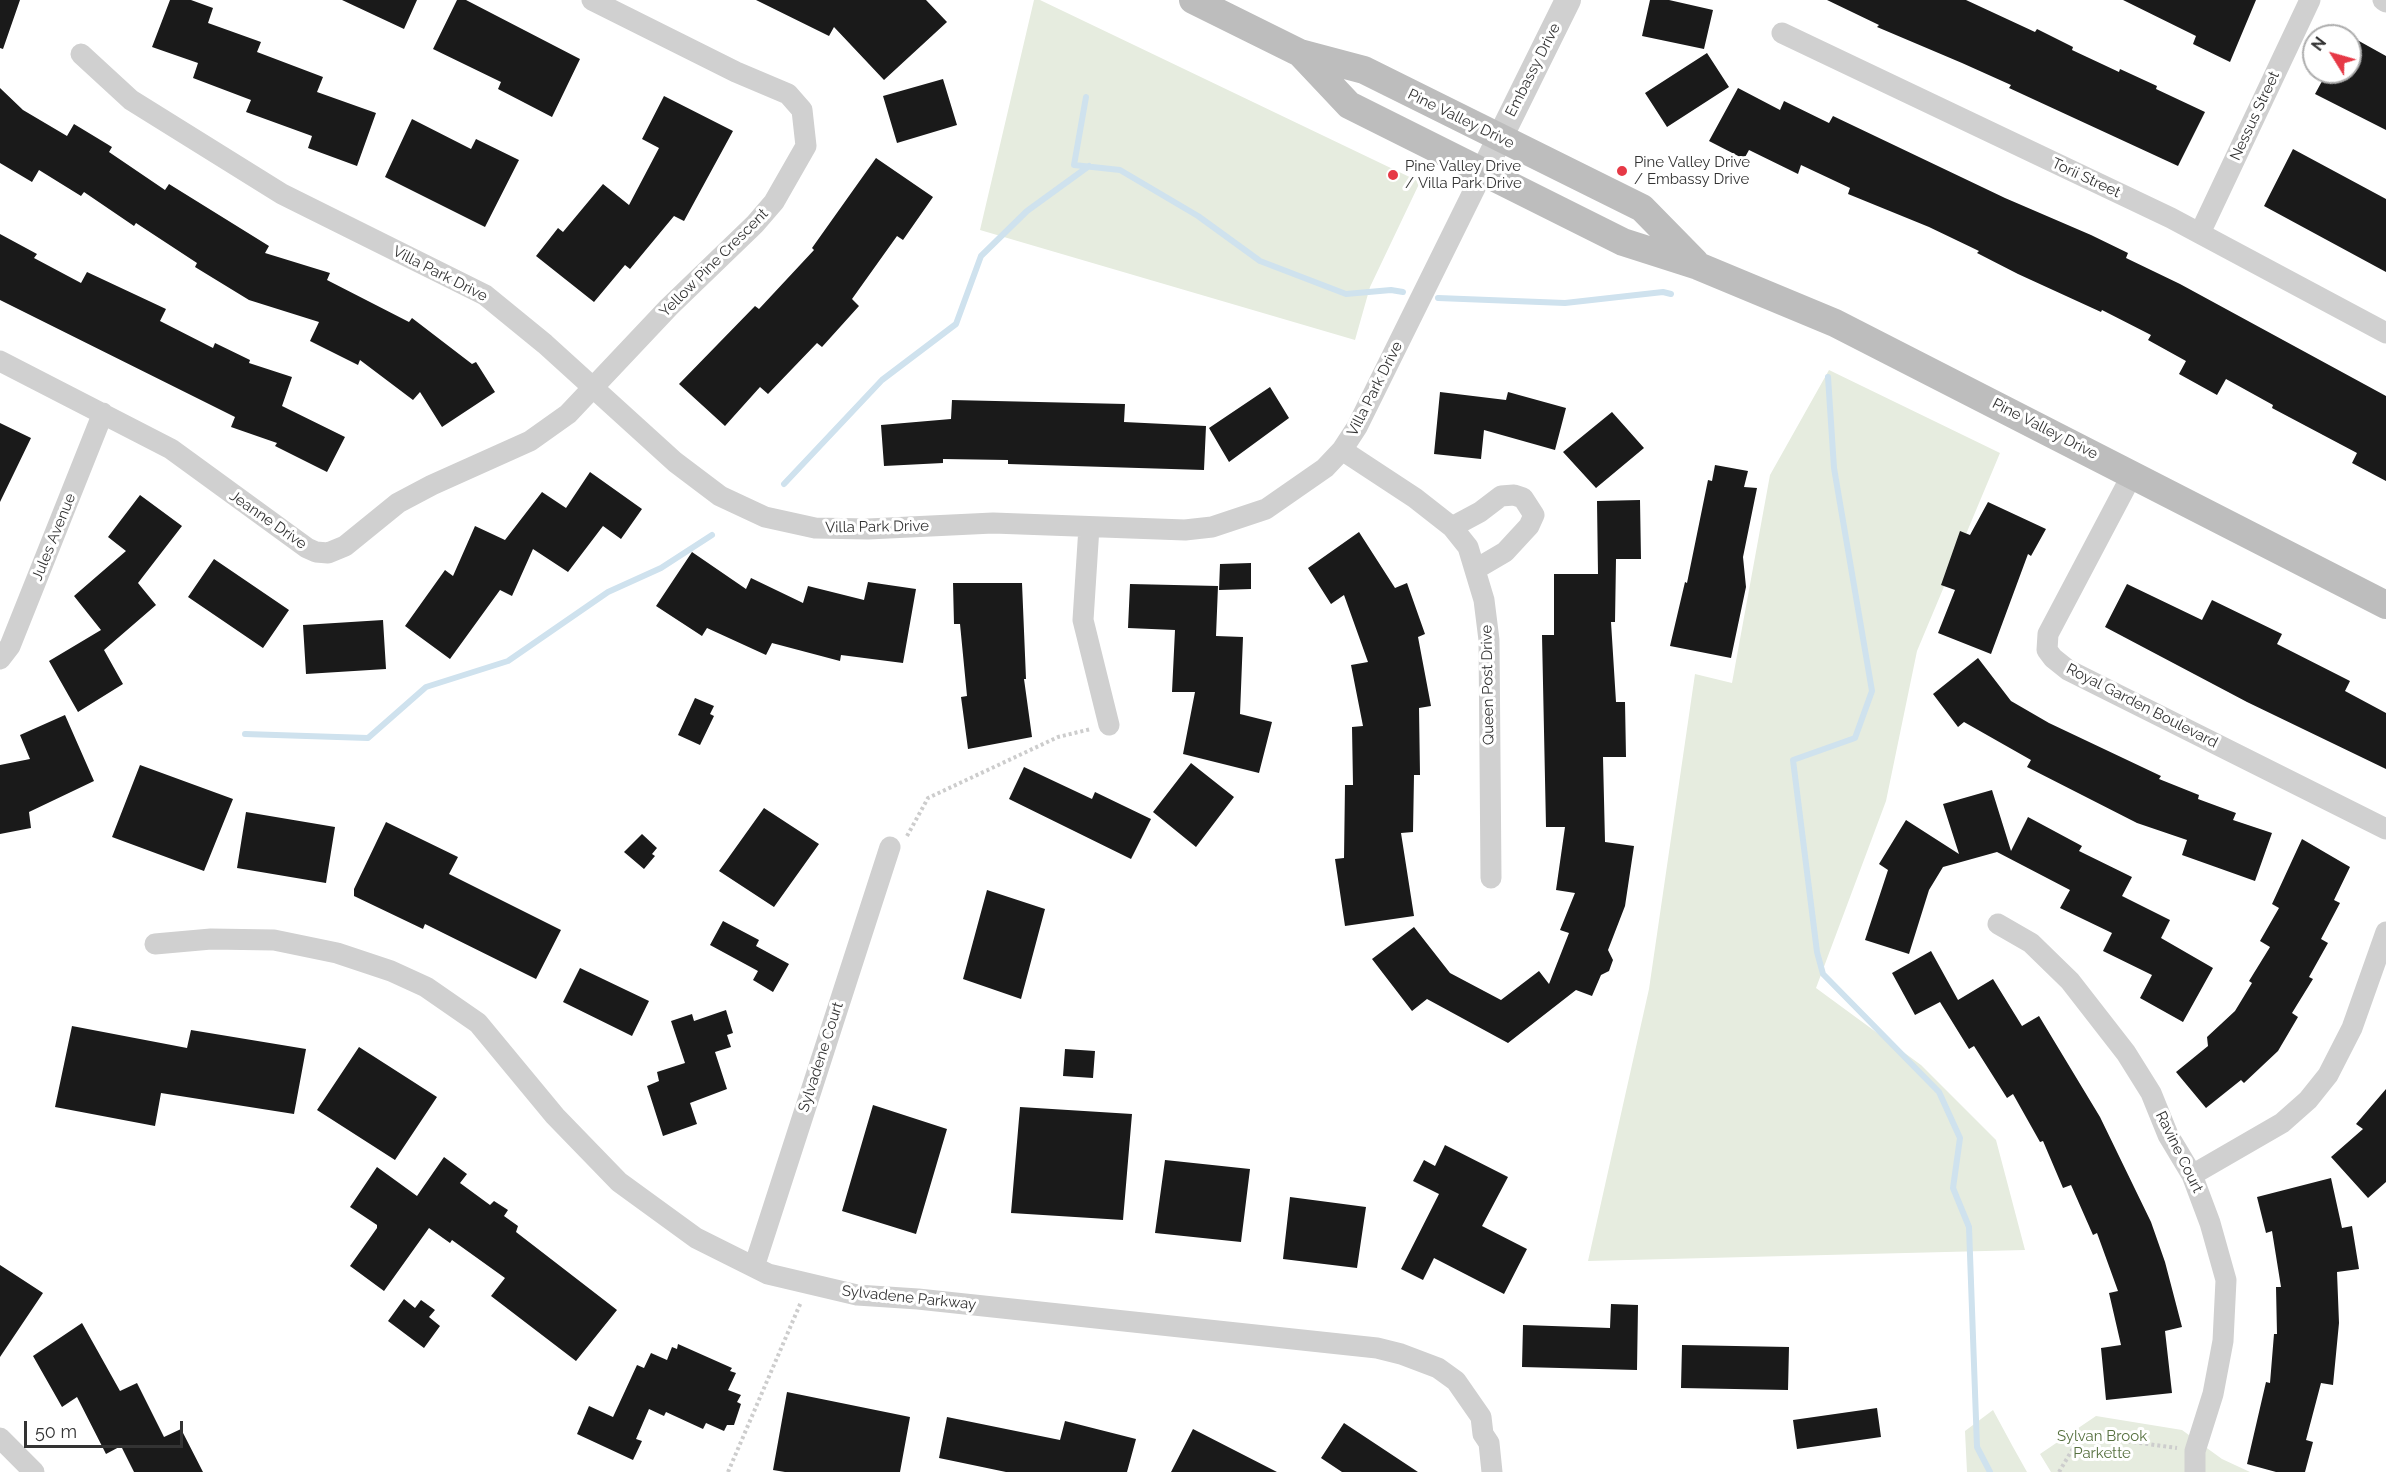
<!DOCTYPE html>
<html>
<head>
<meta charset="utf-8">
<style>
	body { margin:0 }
	#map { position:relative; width:2386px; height:1472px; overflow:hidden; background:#fff; font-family:Raleway,sans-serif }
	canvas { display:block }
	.north { position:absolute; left:2302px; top:24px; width:60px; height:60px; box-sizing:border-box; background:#fff; border:2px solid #adadad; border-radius:50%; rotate:307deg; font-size:16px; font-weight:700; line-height:24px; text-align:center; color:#333 }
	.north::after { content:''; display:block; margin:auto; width:21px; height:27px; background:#e63946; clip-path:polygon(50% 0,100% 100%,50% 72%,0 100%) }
	.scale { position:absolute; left:24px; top:1421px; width:159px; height:27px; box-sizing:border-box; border:3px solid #333; border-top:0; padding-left:8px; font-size:18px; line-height:21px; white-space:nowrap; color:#333; -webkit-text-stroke:4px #fff; paint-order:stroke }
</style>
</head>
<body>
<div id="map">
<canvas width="2386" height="1472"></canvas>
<div class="north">N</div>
<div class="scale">50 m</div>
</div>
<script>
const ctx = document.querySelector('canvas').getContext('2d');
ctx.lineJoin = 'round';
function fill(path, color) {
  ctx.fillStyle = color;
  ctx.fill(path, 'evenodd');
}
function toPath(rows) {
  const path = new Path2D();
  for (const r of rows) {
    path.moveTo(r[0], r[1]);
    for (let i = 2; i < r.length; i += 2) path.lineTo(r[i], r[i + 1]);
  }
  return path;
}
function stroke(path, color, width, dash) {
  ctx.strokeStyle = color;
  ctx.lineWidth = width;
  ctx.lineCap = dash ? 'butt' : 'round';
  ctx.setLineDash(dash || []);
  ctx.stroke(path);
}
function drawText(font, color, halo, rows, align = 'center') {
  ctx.font = font + ' Raleway,sans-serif';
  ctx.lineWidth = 6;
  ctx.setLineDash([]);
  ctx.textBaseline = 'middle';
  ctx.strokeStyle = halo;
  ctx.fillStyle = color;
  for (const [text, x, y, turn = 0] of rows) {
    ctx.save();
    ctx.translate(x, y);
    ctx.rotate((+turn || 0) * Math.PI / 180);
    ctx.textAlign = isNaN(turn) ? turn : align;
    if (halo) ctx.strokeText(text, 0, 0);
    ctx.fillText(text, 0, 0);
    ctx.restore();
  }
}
fill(toPath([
	[1034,0,1040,0,1420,182,1370,287,1355,340,980,230],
	[1829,370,2000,453,1917,651,1886,801,1816,988,1921,1065,1996,1140,2025,1250,1588,1261,1649,989,1695,674,1732,683,1770,475],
	[1993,1410,2013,1447,2027,1472,1967,1472,1965,1431],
	[2096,1416,2182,1430,2222,1459,2250,1472,2051,1472,2040,1454]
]), '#e6ecdf');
stroke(toPath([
	[1086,97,1074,165,1120,170,1198,216,1260,261,1346,294,1391,290,1403,292],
	[1438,298,1565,303,1663,292,1671,294],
	[1828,377,1834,468,1872,691,1855,738,1793,760,1817,952,1823,974,1939,1092,1960,1138,1953,1188,1969,1227,1977,1447,1990,1472],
	[784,484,882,380,956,324,981,256,1027,211,1089,166],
	[245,734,368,738,426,687,508,661,608,592,661,568,712,535]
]), '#cfe2ee', 6);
fill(toPath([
	[0,0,20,0,3,49,0,48],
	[170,0,191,0,213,8,208,23,261,42,257,52,323,77,317,92,376,113,357,166,308,148,312,136,246,112,251,100,193,78,198,63,152,47],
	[342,0,417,0,404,29],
	[457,0,466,0,580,59,552,117,498,89,501,82,433,49],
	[756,0,926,0,947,22,884,80,834,27,829,36],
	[1650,0,1669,0,1713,10,1704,49,1642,36],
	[1827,0,1966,0,2035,32,2037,29,2073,47,2072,50,2119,72,2120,69,2157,86,2156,89,2205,112,2178,166,2009,88,2011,85,1962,63,1877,27,1879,25],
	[2123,0,2256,0,2230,62,2193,44,2196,36],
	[2350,36,2386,56,2386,130,2315,94,2327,72,2350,72],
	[1707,53,1729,87,1667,127,1645,93],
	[943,79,957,125,897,143,883,96],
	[0,88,23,110,67,136,74,124,112,147,109,152,165,190,169,184,269,246,265,253,330,273,327,280,409,322,412,318,472,364,476,362,495,392,442,427,420,392,413,400,360,360,358,365,310,341,319,322,249,300,195,267,197,263,136,223,134,226,84,192,81,196,39,170,32,182,0,163],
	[1738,88,1780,110,1784,101,1829,123,1833,116,2005,198,2091,235,2128,253,2126,258,2180,284,2386,396,2386,481,2352,463,2357,453,2272,408,2273,405,2226,379,2217,395,2179,374,2186,361,2148,340,2151,335,2102,310,2101,312,2018,274,1977,253,1979,251,1929,227,1848,194,1850,188,1801,165,1798,174,1749,150,1744,159,1709,141],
	[664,96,733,131,684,221,674,216,630,269,625,265,594,302,536,256,558,228,563,232,603,184,629,205,659,148,642,139],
	[412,119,471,149,476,139,519,160,485,227,385,177],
	[2293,149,2386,199,2386,272,2264,206],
	[876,158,933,197,903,240,897,236,852,299,859,306,822,347,817,343,768,394,760,387,725,426,679,384,755,306,759,309,814,250,812,248],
	[0,234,37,254,34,258,81,283,87,272,166,309,160,321,213,348,215,343,250,360,249,363,292,377,282,406,345,437,327,472,275,446,277,443,231,427,235,417,0,300],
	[1270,387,1289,418,1229,462,1209,428],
	[1440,392,1506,400,1508,392,1566,408,1555,450,1484,430,1481,459,1434,454],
	[952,400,1125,404,1124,422,1206,426,1204,470,1008,464,1008,460,943,459,943,463,884,466,881,425,951,419],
	[1612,412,1644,448,1596,488,1563,452],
	[0,423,31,438,0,502],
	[1715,465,1748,471,1744,487,1757,488,1743,557,1746,587,1731,658,1670,646,1685,582,1687,583,1708,480,1712,481],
	[590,472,642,509,621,539,603,526,568,572,533,549,512,596,500,590,450,659,405,626,445,570,453,576,475,526,505,540,542,492,566,508],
	[140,495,182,526,138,583,156,605,104,650,123,684,78,712,49,661,101,630,74,596,126,551,108,537],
	[1640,500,1641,559,1616,559,1615,622,1611,622,1616,702,1625,702,1626,757,1603,757,1605,842,1634,846,1625,906,1608,950,1613,960,1609,971,1601,975,1592,996,1576,990,1508,1043,1427,999,1412,1011,1372,959,1414,927,1450,973,1501,1000,1539,971,1549,984,1569,933,1560,930,1575,893,1556,890,1565,827,1546,827,1542,635,1554,635,1554,574,1598,574,1597,501],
	[1988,502,2046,529,2031,556,2028,554,1991,654,1938,633,1955,590,1941,585,1960,531,1970,535],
	[1359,532,1395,588,1407,583,1425,634,1418,637,1431,706,1419,708,1420,775,1414,775,1413,832,1401,833,1414,916,1345,926,1335,859,1344,858,1345,785,1353,785,1352,727,1363,726,1351,665,1368,662,1344,595,1331,604,1308,568],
	[692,552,746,589,751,578,803,603,808,586,864,600,868,582,916,589,903,663,841,655,840,661,772,643,766,655,707,628,702,636,656,606],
	[214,559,289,610,263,648,188,597],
	[1251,563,1251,589,1219,590,1220,564],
	[953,583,1022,583,1026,679,1024,679,1032,737,968,749,961,697,967,696,960,624,954,624],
	[1130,584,1218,586,1216,636,1243,637,1240,714,1272,722,1259,773,1183,754,1195,692,1172,692,1175,630,1128,628],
	[2127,584,2202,620,2212,600,2282,634,2277,644,2350,681,2345,691,2386,713,2386,769,2247,702,2105,627],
	[383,620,386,669,306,674,303,625],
	[1978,658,2011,701,2049,723,2161,776,2159,779,2199,795,2198,799,2236,813,2233,820,2272,833,2255,881,2182,855,2187,840,2137,823,2027,767,2031,760,1964,722,1958,727,1933,694],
	[695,698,714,706,710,714,714,716,700,745,678,735],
	[65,715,94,781,29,812,31,828,0,834,0,765,30,759,20,735],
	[1191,763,1234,797,1196,847,1153,812],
	[140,765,233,799,204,871,112,837],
	[1024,767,1092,799,1095,792,1151,819,1131,859,1009,799],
	[1992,790,2011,851,2028,817,2082,846,2079,851,2132,877,2122,896,2170,920,2161,938,2213,968,2183,1022,2140,998,2152,975,2103,951,2112,933,2060,908,2070,890,1997,852,1943,867,1929,890,1909,954,1865,940,1888,870,1879,864,1906,820,1959,854,1943,804],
	[764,808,819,844,774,907,719,871],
	[246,812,335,827,326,883,237,868],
	[386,822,458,857,449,874,561,930,536,979,425,924,423,929,354,896,354,889],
	[642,834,657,848,652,854,655,856,644,869,624,852],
	[2302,839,2350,867,2334,900,2340,903,2321,939,2328,943,2309,977,2313,979,2292,1013,2298,1017,2278,1051,2244,1083,2241,1080,2206,1108,2176,1072,2208,1046,2207,1037,2235,1011,2252,983,2249,981,2270,947,2260,941,2279,908,2272,904],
	[987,890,1045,909,1021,999,963,979],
	[723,921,759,940,756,946,789,964,773,992,753,980,758,971,710,945],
	[1931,951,1958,1000,1993,979,2022,1026,2039,1016,2100,1117,2151,1222,2165,1262,2182,1327,2165,1331,2172,1393,2106,1400,2101,1348,2121,1345,2109,1293,2118,1291,2097,1233,2093,1235,2071,1185,2063,1188,2043,1141,2040,1142,2013,1094,2007,1098,1974,1046,1969,1049,1940,1002,1915,1015,1892,973],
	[580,968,649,1001,632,1036,563,1002],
	[726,1010,733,1033,727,1035,731,1047,715,1052,727,1089,690,1103,697,1124,663,1136,647,1086,659,1081,657,1072,685,1063,671,1021,692,1014,694,1021],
	[72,1026,187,1048,191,1030,306,1049,294,1114,161,1093,155,1126,55,1107],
	[359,1047,437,1097,395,1160,317,1110],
	[1065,1049,1095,1051,1093,1078,1063,1076],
	[2386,1089,2386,1182,2368,1198,2331,1157,2363,1129,2356,1124],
	[873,1105,947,1129,916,1234,842,1211],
	[1020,1107,1132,1114,1123,1220,1011,1213],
	[1445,1145,1508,1177,1482,1226,1527,1249,1504,1294,1434,1258,1423,1280,1401,1269,1439,1194,1413,1181,1424,1160,1435,1166],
	[444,1157,467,1174,460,1183,490,1205,494,1201,508,1210,504,1216,518,1226,516,1232,617,1310,576,1361,491,1296,505,1278,452,1240,450,1243,429,1228,384,1291,350,1266,377,1228,377,1225,350,1207,377,1167,417,1196],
	[1165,1160,1250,1169,1241,1242,1155,1233],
	[2331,1178,2342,1228,2352,1226,2359,1269,2337,1272,2339,1323,2333,1385,2321,1383,2306,1440,2313,1442,2305,1472,2276,1472,2247,1464,2266,1382,2270,1383,2274,1334,2277,1334,2276,1287,2281,1287,2272,1231,2266,1233,2257,1197],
	[1290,1197,1366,1207,1357,1268,1283,1259],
	[0,1265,43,1293,0,1357],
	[404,1299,415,1308,421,1300,435,1310,429,1317,440,1326,424,1348,388,1321],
	[1611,1304,1638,1305,1637,1370,1522,1367,1523,1325,1610,1328],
	[82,1323,120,1391,137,1383,164,1437,181,1429,203,1472,134,1472,121,1446,106,1454,77,1397,62,1407,33,1356],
	[678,1344,732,1368,730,1371,736,1373,728,1390,741,1395,737,1402,741,1404,734,1425,727,1425,724,1431,706,1423,703,1429,666,1412,664,1416,649,1409,636,1439,642,1441,633,1460,577,1434,589,1406,613,1417,637,1365,644,1368,651,1353,667,1360,672,1347,677,1349],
	[1682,1345,1789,1347,1788,1390,1681,1388],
	[787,1392,910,1417,900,1472,785,1472,773,1470],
	[1877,1408,1881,1437,1797,1449,1793,1420],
	[947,1417,1060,1440,1065,1421,1136,1439,1127,1472,1006,1472,939,1458],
	[1344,1423,1418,1472,1342,1472,1321,1458],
	[1193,1429,1277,1472,1171,1472]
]), '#1a1a1a');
stroke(toPath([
	[907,836,928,798,1058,737,1091,729],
	[728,1472,801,1302],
	[2059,1472,2081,1435,2177,1448]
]), '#cdcdcd', 4, [3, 3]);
stroke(toPath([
	[2383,0,2386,2],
	[1782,33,2171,218,2386,333],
	[81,54,131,100,282,194,485,295,545,344,675,462,720,496,765,517,815,528,868,529,993,523,1185,530,1212,527,1266,509,1325,468,1342,450,1357,427,1483,172],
	[2200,233,2310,0],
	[0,361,171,449,307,548,316,552,328,553,345,546,398,503,432,485,530,441,568,414,669,307,755,224,774,202,806,146,802,110,788,94,736,72,592,0],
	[1342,450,1415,498,1452,527,1468,547,1484,600,1489,640,1491,878],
	[2133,473,2048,634,2047,650,2053,658,2068,670,2386,829],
	[1089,527,1083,620,1109,725],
	[1452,527,1480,512,1501,496,1514,495,1523,498,1534,515,1529,526,1505,552,1476,569],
	[0,659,10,646,103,413],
	[1998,924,2031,943,2070,981,2126,1053,2151,1093,2168,1135,2192,1175,2210,1223,2226,1280,2223,1341,2213,1394,2195,1451,2195,1472],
	[155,944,211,939,274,940,337,953,391,971,426,987,478,1023,555,1116,619,1182,696,1238,768,1274,857,1295,918,1299,1377,1348,1401,1354,1438,1368,1456,1381,1481,1417,1483,1434,1489,1443,1492,1472],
	[2192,1175,2282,1123,2308,1100,2328,1075,2352,1028,2386,932],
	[754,1267,890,847],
	[0,1438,34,1472]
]), '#d0d0d0', 21);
stroke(toPath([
	[1483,172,1568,0]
]), '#d0d0d0', 26);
stroke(toPath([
	[1193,0,1300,53,1364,70,1642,208,1695,262],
	[1300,53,1349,105,1623,242,1698,266,1835,323,2386,605]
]), '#bdbdbd', 28);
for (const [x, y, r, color] of [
	[1622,171,6,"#e63946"],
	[1393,175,6,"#e63946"]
]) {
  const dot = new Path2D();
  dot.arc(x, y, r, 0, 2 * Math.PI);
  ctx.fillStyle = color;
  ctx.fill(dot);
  stroke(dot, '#fff', 2);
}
drawText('15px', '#333', '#fff', [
	["Embassy Drive",1533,70,-63],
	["Nessus Street",2255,116,-65],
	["Pine Valley Drive",1461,119,26],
	["Torii Street",2086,178,25],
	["Yellow Pine Crescent",714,263,-45],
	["Villa Park Drive",440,274,27],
	["Villa Park Drive",1375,389,-63],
	["Pine Valley Drive",2045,429,27],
	["Jeanne Drive",268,520,35],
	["Villa Park Drive",877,527,-1],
	["Jules Avenue",54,537,-68],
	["Queen Post Drive",1488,685,-91],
	["Royal Garden Boulevard",2142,706,27],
	["Sylvadene Court",821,1057,-72],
	["Ravine Court",2179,1152,64],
	["Sylvadene Parkway",909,1298,6]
]);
drawText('15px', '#333', '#fff', [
	["Pine Valley Drive",1634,162],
	["/ Embassy Drive",1634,179],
	["Pine Valley Drive",1405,166],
	["/ Villa Park Drive",1405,183]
], 'left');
drawText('15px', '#56703f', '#fff', [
	["Sylvan Brook",2102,1436],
	["Parkette",2102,1453]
]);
</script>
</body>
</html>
